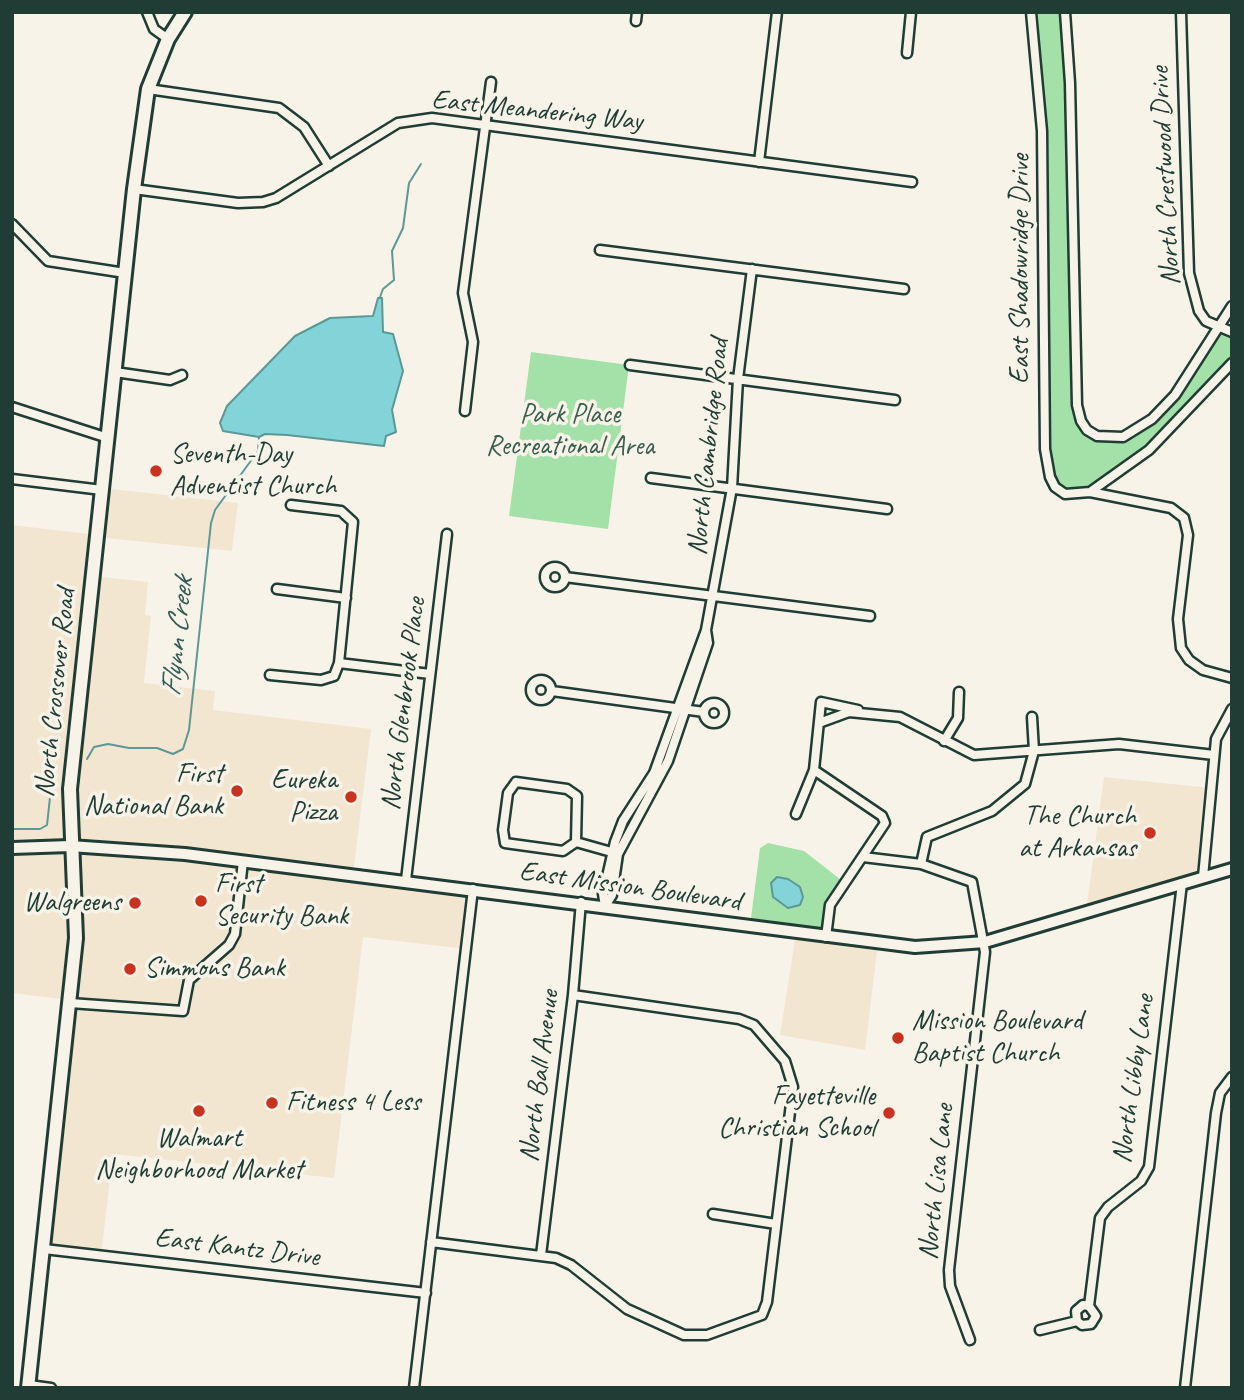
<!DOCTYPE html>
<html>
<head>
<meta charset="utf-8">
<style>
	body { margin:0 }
	#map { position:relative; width:1244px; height:1400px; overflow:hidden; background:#f7f3e8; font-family:Caveat,sans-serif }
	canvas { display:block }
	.frame { position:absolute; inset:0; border:14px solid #1f3d34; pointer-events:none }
</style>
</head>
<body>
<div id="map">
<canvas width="1244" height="1400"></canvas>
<div class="frame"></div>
</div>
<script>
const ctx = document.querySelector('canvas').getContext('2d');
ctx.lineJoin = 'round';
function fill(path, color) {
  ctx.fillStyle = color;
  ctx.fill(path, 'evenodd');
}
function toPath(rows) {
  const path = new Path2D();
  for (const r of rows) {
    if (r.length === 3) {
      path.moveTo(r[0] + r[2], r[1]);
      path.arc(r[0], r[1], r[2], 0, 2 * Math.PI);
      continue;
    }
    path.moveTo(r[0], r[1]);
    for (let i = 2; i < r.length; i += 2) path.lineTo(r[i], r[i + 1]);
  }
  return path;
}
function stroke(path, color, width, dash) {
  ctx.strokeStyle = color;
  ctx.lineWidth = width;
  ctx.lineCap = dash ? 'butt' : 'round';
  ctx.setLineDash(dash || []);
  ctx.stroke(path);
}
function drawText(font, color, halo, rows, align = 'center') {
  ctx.font = font + ' Caveat,sans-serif';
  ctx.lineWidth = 7;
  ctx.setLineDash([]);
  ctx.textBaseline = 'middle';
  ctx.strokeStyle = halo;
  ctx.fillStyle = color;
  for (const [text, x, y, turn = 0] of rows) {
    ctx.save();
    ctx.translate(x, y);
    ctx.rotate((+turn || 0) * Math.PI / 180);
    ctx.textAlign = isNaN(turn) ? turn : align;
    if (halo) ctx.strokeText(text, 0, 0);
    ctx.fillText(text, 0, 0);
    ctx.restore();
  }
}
fill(toPath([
	[102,488,238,503,232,551,97,537,93,576,148,582,145,615,151,616,144,683,215,691,213,710,371,729,353,874,473,889,466,949,363,937,334,1178,113,1154,101,1256,44,1249,70,1000,12,993,12,525,97,535],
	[1104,777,1211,788,1203,877,1086,912],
	[796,933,878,943,865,1050,780,1035]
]), '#f3e6d1');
fill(toPath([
	[1031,12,1065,12,1078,413,1097,436,1137,431,1175,395,1218,328,1232,332,1232,363,1166,436,1090,492,1078,495,1055,487,1047,465,1042,131],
	[531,352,629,365,608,529,509,516],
	[768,843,804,851,845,883,830,905,826,937,750,926,760,848]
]), '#a3e1a9');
const water = toPath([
	[378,298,382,298,383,332,393,334,403,371,392,410,396,432,386,436,384,446,287,435,265,434,259,437,223,431,220,423,227,406,295,336,330,318,373,316,378,298],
	[777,877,788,879,800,887,803,897,800,905,788,908,773,897,771,883,777,877]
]);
fill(water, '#83d4d8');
stroke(water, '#5b9896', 2);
stroke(toPath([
	[380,297,383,289,394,280,392,251,403,228,409,183,421,164],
	[87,759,94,747,108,744,129,748,157,748,173,754,183,749,189,730,211,523,215,510,258,451,259,438],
	[12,829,40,829,47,825,53,770]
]), '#5b9896', 2);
const street = toPath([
	[147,12,154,29,168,39],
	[1031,12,1042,131,1045,449,1050,477,1055,487,1065,494,1090,492,1149,450,1232,363],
	[1065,12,1070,83,1077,405,1081,421,1087,430,1097,436,1123,437,1152,419,1175,395,1232,306],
	[1181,12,1189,273,1199,311,1206,321,1232,332],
	[636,21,637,12],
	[907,53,911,12],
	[148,89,279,108,304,127,329,166],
	[759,162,777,12],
	[134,189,238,203,263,202,276,198,398,123,432,118,912,182],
	[12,224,48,261,125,273],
	[600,250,904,289],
	[630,365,895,400],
	[115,372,170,380,182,375],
	[12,407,108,438],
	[465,411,473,342,463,293,491,82],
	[651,478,887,509],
	[12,479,102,490],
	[1090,492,1171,508,1184,518,1188,535,1178,619,1181,648,1189,660,1203,670,1232,678],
	[555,577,10],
	[565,577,870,616],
	[277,589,346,598],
	[339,663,430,674],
	[270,675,321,680,334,676,339,663,353,522,341,511,291,505],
	[541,690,10],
	[552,691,704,712],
	[714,713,10],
	[819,723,849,712,900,717,974,755,1119,744,1214,755],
	[944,741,958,718,959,692],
	[814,770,882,816,885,823,830,905,826,937],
	[516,782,567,789,577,796,576,842,563,851,505,843,503,830,508,793,516,782],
	[796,814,814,770,821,702,858,710],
	[576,842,615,853],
	[863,857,921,864,972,882,985,952,949,1270,950,1286,970,1340],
	[921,864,927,837,992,811,1025,784,1034,751,1032,717],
	[1203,877,1216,739,1232,709],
	[406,880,447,534],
	[605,906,612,895,618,854,668,761,708,643,706,630,732,488,738,379,752,269],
	[605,906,603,894,615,842,623,821,654,773,706,630],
	[70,1003,183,1011,189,980,229,945,235,934,243,861],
	[713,1214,776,1224],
	[431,1242,556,1258,571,1265,627,1309,684,1335,707,1335,762,1315,767,1302,793,1087,785,1061,754,1025,739,1019,573,995],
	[44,1249,426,1293],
	[541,1255,573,995,581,902],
	[1089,1306,1083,1305,1076,1311,1077,1321,1082,1325,1091,1324,1096,1316,1089,1306,1100,1218,1108,1207,1141,1181,1149,1167,1182,883],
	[1040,1330,1077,1321],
	[29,1385,51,1388],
	[414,1388,473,889],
	[1185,1388,1216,1113,1220,1093,1232,1077]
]);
const secondary = toPath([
	[12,848,70,846,185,854,915,947,985,942,1232,869]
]);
const primary = toPath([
	[28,1388,76,938,70,789,134,189,148,89,168,39,185,12]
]);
stroke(street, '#1f3d34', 13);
stroke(secondary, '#1f3d34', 16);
stroke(primary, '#1f3d34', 18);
stroke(street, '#f7f3e8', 8);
stroke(secondary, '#f7f3e8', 10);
stroke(primary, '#f7f3e8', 12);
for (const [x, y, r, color] of [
	[156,471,7,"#c8321e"],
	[237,791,7,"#c8321e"],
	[351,797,7,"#c8321e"],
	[1150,833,7,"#c8321e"],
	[201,901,7,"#c8321e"],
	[135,903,7,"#c8321e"],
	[130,969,7,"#c8321e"],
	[898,1038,7,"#c8321e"],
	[272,1103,7,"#c8321e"],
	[199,1111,7,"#c8321e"],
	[889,1113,7,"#c8321e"]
]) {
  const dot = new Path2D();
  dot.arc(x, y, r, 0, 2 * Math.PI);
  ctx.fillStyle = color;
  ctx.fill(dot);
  stroke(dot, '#f7f3e8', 2.5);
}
drawText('28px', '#1f3d34', '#f7f3e8', [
	["East Meandering Way",537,111,6],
	["North Crestwood Drive",1166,176,-93],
	["East Shadowridge Drive",1021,269,-90],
	["North Cambridge Road",709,447,-84],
	["North Crossover Road",56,693,-84],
	["North Glenbrook Place",404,704,-83],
	["East Mission Boulevard",630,887,8],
	["North Ball Avenue",540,1076,-83],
	["North Libby Lane",1134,1079,-82],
	["North Lisa Lane",937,1182,-84],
	["East Kantz Drive",237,1248,7]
]);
drawText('28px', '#395e4b', '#f7f3e8', [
	["Park Place",570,415],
	["Recreational Area",570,447]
]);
drawText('28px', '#1f3d34', '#f7f3e8', [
	["Seventh-Day",170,455],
	["Adventist Church",170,487],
	["First",223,775,"right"],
	["National Bank",223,807,"right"],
	["Eureka",337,781,"right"],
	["Pizza",337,813,"right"],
	["The Church",1136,817,"right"],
	["at Arkansas",1136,849,"right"],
	["First",215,885],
	["Security Bank",215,917],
	["Walgreens",121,903,"right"],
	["Simmons Bank",144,969],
	["Mission Boulevard",912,1022],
	["Baptist Church",912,1054],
	["Fayetteville",875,1097,"right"],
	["Christian School",875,1129,"right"],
	["Fitness 4 Less",286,1103],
	["Walmart",199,1139,"center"],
	["Neighborhood Market",199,1171,"center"]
], 'left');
drawText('italic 30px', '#335b55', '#f7f3e8', [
	["Flynn Creek",178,637,-84]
]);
</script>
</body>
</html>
